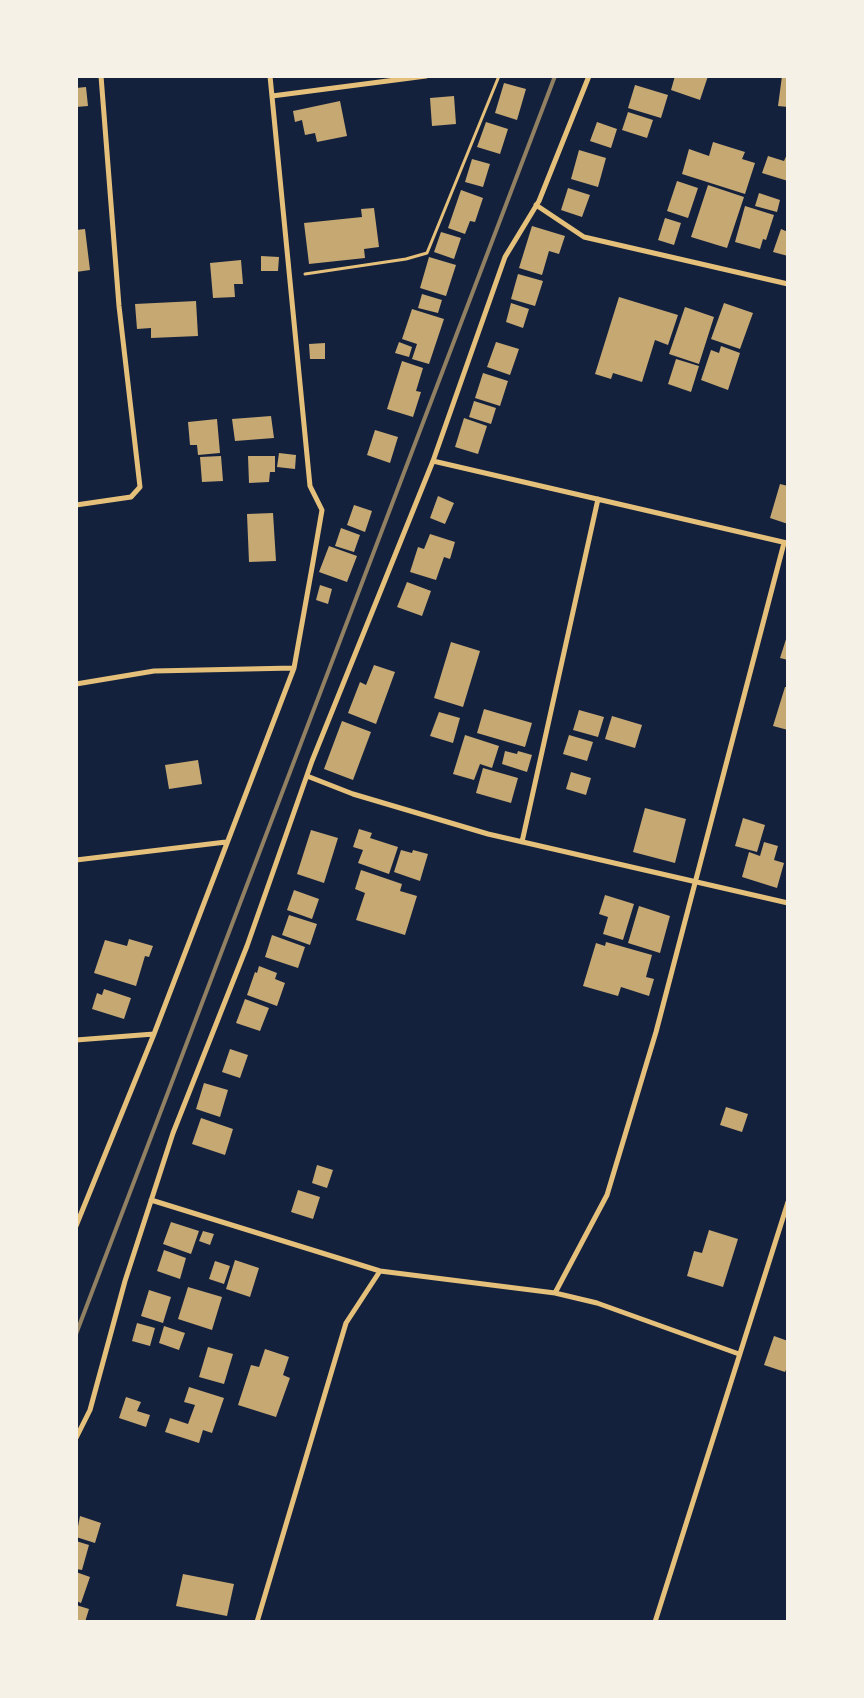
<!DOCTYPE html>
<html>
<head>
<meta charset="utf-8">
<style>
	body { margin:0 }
	#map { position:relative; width:864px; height:1698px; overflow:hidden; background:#14213d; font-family:"Work Sans",sans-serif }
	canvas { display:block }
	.frame { position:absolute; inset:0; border:78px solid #f6f1e7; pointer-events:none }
</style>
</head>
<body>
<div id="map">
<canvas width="864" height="1698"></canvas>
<div class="frame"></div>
</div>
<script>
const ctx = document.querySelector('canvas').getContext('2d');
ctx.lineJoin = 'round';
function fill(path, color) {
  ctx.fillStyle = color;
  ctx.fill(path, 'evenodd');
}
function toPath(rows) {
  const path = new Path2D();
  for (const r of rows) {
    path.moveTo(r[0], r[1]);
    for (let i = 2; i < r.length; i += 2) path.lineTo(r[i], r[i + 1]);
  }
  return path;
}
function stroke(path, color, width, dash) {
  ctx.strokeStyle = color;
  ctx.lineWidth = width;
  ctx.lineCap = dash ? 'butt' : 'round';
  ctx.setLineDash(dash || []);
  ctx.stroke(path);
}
fill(toPath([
	[675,76,708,76,700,100,671,90],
	[782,76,788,76,788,107,778,106],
	[504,83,526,89,517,120,495,113],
	[635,85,668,95,661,118,628,108],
	[86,87,88,106,76,107,76,88],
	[454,96,456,124,432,126,430,98],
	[340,101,347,136,317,142,315,133,305,135,302,120,295,122,293,111],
	[628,112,653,120,647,138,622,130],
	[486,122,508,129,500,154,477,147],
	[597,122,617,129,611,148,590,141],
	[713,142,745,152,742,159,755,163,745,194,682,174,689,149,709,156],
	[579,150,606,158,598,187,571,179],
	[788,152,788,181,762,173,768,156,784,161],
	[472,159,490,164,483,187,465,182],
	[677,181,698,188,688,218,667,211],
	[708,185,744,197,727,248,691,237],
	[568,188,590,195,582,217,561,210],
	[461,190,483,198,475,222,470,221,465,234,448,228],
	[759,193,780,200,777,212,755,206],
	[745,206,774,215,766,240,763,239,760,249,735,242],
	[374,208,379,247,364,249,365,258,309,264,304,223,362,217,361,209],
	[665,218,681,223,674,245,658,240],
	[532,226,565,236,559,254,549,251,542,275,519,268],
	[85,229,90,270,76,272,76,230],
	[781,229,788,232,788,256,773,252],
	[441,232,461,238,454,259,434,252],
	[261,256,279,257,278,271,261,271],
	[429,257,456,265,446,296,420,288],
	[241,260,243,284,234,284,235,297,213,298,210,263],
	[518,274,543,281,535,306,511,299],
	[422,294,442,300,438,313,418,308],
	[619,297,678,315,668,345,655,340,642,382,613,373,611,379,595,374],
	[196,301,198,336,151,338,151,328,137,329,135,304],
	[511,303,529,309,523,328,506,322],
	[724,303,753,313,740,349,711,339],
	[685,307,714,317,699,364,669,354],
	[412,309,444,319,429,364,412,359,417,344,402,339],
	[399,342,412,347,409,357,395,353],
	[496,342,519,349,510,375,487,367],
	[325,343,325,359,310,359,309,344],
	[721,346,740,353,728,390,701,380,711,350,719,353],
	[676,359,699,366,691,392,668,384],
	[402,361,423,368,416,391,421,392,413,417,387,409],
	[483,373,508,381,500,406,475,398],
	[474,401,496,408,491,424,469,417],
	[271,416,274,438,235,441,232,419],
	[464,418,487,426,478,454,455,447],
	[217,419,220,453,198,455,197,445,190,445,188,422],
	[375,430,398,437,390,463,367,455],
	[279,453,296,455,295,469,277,467],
	[221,456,223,481,202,482,200,457],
	[248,456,275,456,275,472,270,472,269,482,249,483],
	[780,484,788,486,788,524,770,518],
	[438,496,454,503,445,524,430,518],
	[354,505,372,511,365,532,347,525],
	[273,513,276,561,249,562,247,514],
	[341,528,360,535,354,552,335,546],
	[430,534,455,542,450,559,444,557,436,580,410,572,418,547,424,549],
	[329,546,357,556,347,582,319,572],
	[407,582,431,591,422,616,397,607],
	[320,585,332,589,328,604,316,600],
	[788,633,788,660,780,658],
	[451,642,480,651,463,707,434,698],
	[374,665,395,672,376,724,348,713,360,682,366,685],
	[785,687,788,687,788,730,773,726],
	[484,709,532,723,525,747,477,733],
	[579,710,604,717,598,737,573,730],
	[439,712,460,718,453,743,430,736],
	[612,716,642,725,635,748,605,739],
	[342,721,371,732,353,780,324,769],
	[465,735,499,746,492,768,480,764,474,780,453,774],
	[569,735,593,742,587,761,563,754],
	[505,751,517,754,518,751,532,755,527,772,502,764],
	[198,760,202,784,169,789,165,765],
	[483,768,518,778,511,803,476,793],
	[571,772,591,778,586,795,566,789],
	[645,808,686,819,675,863,633,852],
	[743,818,765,825,757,852,735,846],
	[359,829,372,833,370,838,398,847,389,874,358,863,363,850,353,847],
	[311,830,338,838,324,883,297,874],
	[764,842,778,846,774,860,784,863,777,888,742,877,749,852,760,856],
	[401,850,412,853,413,850,428,854,420,881,394,872],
	[361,870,402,884,400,891,417,896,405,935,356,920,365,893,355,889],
	[294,890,319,899,312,919,287,910],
	[605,895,634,904,623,940,603,934,608,917,599,914],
	[639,906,670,916,660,953,628,943],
	[289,915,317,924,310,945,282,935],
	[272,935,305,947,298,968,265,957],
	[129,939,153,946,149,957,145,956,136,986,94,973,105,940,127,946],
	[606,942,652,955,646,977,654,979,649,996,621,987,618,996,583,986,596,943,605,946],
	[259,966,277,973,275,979,285,983,277,1006,247,995,255,972,257,973],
	[104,989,131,998,124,1019,92,1009,97,993,102,995],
	[245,999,269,1008,260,1031,236,1023],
	[230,1049,248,1055,240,1078,222,1072],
	[204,1083,228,1090,220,1117,196,1109],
	[726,1107,748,1114,742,1132,720,1125],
	[201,1118,233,1129,225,1155,192,1144],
	[317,1165,333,1170,327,1188,312,1183],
	[298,1190,320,1197,313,1219,291,1212],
	[171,1222,199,1231,191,1254,163,1244],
	[709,1230,738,1239,723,1287,687,1276,694,1251,702,1253],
	[203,1231,214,1234,210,1245,199,1241],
	[164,1250,186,1258,180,1279,157,1271],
	[235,1260,259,1268,250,1297,226,1289],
	[215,1261,230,1266,224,1284,209,1279],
	[188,1287,222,1297,212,1330,178,1319],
	[149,1290,171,1297,163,1323,141,1316],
	[137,1323,155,1328,150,1346,132,1341],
	[164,1326,185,1333,179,1350,159,1343],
	[774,1336,788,1341,788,1365,785,1372,764,1365],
	[208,1347,233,1354,224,1384,199,1377],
	[265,1349,289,1357,283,1375,290,1378,276,1417,238,1405,251,1365,259,1367],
	[189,1387,224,1398,212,1433,203,1430,199,1443,165,1432,170,1418,188,1424,195,1405,184,1402],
	[126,1397,141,1402,137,1411,150,1415,146,1427,119,1418],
	[80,1516,101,1523,95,1543,76,1537],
	[76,1541,89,1545,82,1570,76,1569],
	[76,1572,90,1577,81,1603,76,1601],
	[183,1574,234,1584,227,1616,176,1606],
	[76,1605,89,1609,85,1622,76,1622]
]), '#c6a872');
stroke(toPath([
	[305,274,406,259,427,253,499,76]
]), '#e5c07b', 3);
stroke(toPath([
	[272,96,426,76],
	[536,205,584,237,788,284],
	[433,461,787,543],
	[76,505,131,497,140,487,119,306,101,76],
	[76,684,154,671,294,668],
	[307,776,353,794,488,834,788,903],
	[522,842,598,499],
	[76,860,226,842],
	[76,1040,154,1034],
	[151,1200,380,1271,555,1293,597,1303,739,1354],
	[76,1226,154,1034,294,668,313,562,322,510,310,486,270,76],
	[555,1293,607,1195,656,1032,784,543],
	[76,1438,90,1410,125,1281,173,1133,247,946,312,761,433,461,505,257,539,201,589,76],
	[257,1622,346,1323,380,1271],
	[655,1622,788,1202]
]), '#e5c07b', 5);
stroke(toPath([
	[76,1334,555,76]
]), '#918062', 4);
</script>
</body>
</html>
